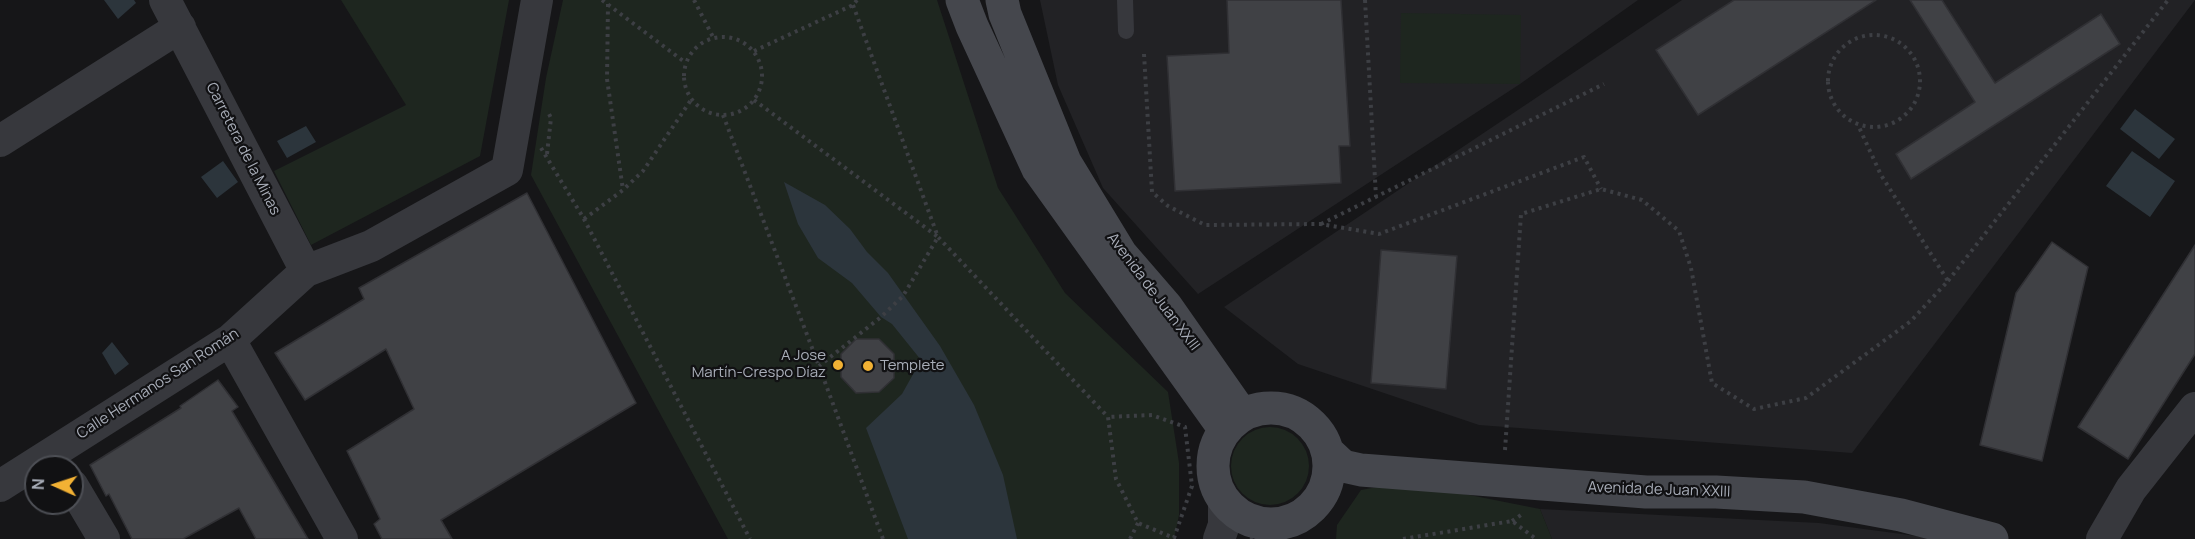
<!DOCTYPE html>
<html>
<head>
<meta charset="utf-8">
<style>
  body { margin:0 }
  #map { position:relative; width:2195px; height:539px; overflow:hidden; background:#161618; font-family:Manrope,sans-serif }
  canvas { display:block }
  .north { position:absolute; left:24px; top:455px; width:60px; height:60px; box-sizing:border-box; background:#111113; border:2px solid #4d4f55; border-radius:50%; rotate:273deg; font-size:16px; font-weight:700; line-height:24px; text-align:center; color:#a8adb8 }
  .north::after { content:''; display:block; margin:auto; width:21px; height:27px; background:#f2b134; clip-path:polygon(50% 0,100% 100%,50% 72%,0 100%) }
</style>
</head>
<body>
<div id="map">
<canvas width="2195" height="539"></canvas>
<div class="north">N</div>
</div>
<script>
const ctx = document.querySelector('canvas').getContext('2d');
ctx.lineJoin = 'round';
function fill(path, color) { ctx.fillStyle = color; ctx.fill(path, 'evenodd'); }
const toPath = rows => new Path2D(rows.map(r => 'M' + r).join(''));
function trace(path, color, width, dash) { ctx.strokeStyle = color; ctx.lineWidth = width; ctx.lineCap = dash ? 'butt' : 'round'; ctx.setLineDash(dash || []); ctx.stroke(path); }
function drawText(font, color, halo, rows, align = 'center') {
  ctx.font = font + ' Manrope,sans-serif'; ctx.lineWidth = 4.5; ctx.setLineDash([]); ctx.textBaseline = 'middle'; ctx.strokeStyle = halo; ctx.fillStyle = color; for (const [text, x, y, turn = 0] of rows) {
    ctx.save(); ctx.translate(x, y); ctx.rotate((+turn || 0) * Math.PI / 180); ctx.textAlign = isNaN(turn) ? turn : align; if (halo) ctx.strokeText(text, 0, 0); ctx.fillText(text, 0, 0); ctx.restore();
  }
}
fill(toPath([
  [1040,0,1638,0,1520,84,1198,294,1103,188,1058,85],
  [1682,0,2195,0,1852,453,1479,425,1298,364,1224,307],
  [1540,509,1819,523,1939,539,1552,539]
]), '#222225');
fill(toPath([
  [341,0,509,0,480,156,311,245,274,171,406,105],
  [563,0,937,0,998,188,1065,293,1168,392,1179,463,1179,515,1174,539,728,539,531,175,546,78],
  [1401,13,1521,15,1520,84,1400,83],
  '1231 466a39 39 0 1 1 78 0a39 39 0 1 1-78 0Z',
  [1404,482,1540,509,1552,539,1336,539,1337,525,1361,490]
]), '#1e261f');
fill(toPath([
  [104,0,134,0,136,3,118,19],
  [2135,109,2175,139,2159,159,2120,129],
  [306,126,316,142,287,158,277,141],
  [2132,151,2175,181,2150,217,2106,186],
  [223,161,238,182,217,198,201,177],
  [784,182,825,205,850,229,867,252,888,273,940,346,974,405,1003,475,1017,539,908,539,866,428,902,394,921,360,892,324,881,317,852,283,818,258,798,224],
  [112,342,129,364,115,375,102,353]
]), '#2c353c');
const building = toPath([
  [1227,0,1341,0,1350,146,1339,146,1341,183,1175,191,1167,56,1229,53,1227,0],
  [1734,0,1876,0,1698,115,1656,50,1734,0],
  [1910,0,1942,0,1995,83,2101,14,2120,44,1911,179,1896,154,1975,102,1910,0],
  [527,193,636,403,441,520,452,539,382,539,374,524,380,519,347,451,414,409,386,349,305,400,275,353,364,299,359,288,527,193],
  [2052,242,2088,267,2042,461,1980,445,2016,293,2052,242],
  [2195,245,2195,354,2128,459,2078,427,2195,245],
  [1381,250,1457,256,1446,389,1371,383,1381,250],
  [856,339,879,339,894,354,894,378,879,392,856,393,841,377,841,354,856,339],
  [218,380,238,407,232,411,308,539,256,539,239,508,183,539,132,539,109,494,106,496,90,465,181,408,180,406,218,380]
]);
fill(building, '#404145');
trace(building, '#303034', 1.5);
trace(toPath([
  [602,0,686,63],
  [694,0,713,37],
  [1365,0,1376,197],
  [608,4,607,79,623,190],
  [853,5,938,237,1108,417,1116,479,1138,523,1174,538,1192,486,1185,427,1152,415,1108,417],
  '1828 81a46 46 0 1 1 92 0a46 46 0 1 1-92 0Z',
  '684 76a39 39 0 1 1 78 0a39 39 0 1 1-78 0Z',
  [754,51,853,5,857,0],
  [1144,54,1152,192,1168,206,1205,225,1320,224,1379,234,1584,157,1601,189],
  [754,100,938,237,903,296,881,317,819,366],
  [723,115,819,366,883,539],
  [541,148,584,219,750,539],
  [547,154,551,118,548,112],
  [584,219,623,190,643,171,691,100],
  [1321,224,1604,84],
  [1948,281,2168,0],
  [1505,450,1521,214,1601,189,1642,200,1679,231,1691,268,1712,383,1754,409,1806,398,1911,321,1948,281,1881,175,1858,125],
  [1512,521,1524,513],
  [1250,537,1268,539],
  [1130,539,1138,523],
  [1403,539,1512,521,1536,539]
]), '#3d3f44', 4, [3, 4.5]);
trace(toPath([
  [1125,0,1126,31]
]), '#37383d', 16);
trace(toPath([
  [165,0,306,271],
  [0,141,180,27],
  [230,340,342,539],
  [72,485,104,539],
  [0,486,230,340,306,271,371,246,507,170,537,0],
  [1219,539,1224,525,1224,501],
  [2102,539,2131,489,2195,408]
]), '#37383d', 32);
trace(toPath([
  [962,0,972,26,1038,169,1225,430],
  [1002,0,1005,14,1065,162,1121,254,1166,306,1236,406],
  '1213 466a58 58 0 1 1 116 0a58 58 0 1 1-116 0Z',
  [1328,452,1343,466,1361,470,1646,492,1716,492,1804,497,1901,515,1992,539]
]), '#45474d', 33);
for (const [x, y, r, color] of [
  [838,365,6,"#f2b134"],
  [868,366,6,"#f2b134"]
]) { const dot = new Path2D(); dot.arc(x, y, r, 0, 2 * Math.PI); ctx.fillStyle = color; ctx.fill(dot); trace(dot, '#111113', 2); }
drawText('15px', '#a8adb8', '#111113', [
  ["Carretera de la Minas",243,149,63],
  ["Avenida de Juan XXIII",1153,292,53],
  ["Calle Hermanos San Román",158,384,-33],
  ["Avenida de Juan XXIII",1659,490,2]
]);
drawText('15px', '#a8adb8', '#111113', [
  ["A Jose",826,356],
  ["Martín-Crespo Díaz",826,373],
  ["Templete",880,366,"left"]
], 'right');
</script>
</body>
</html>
